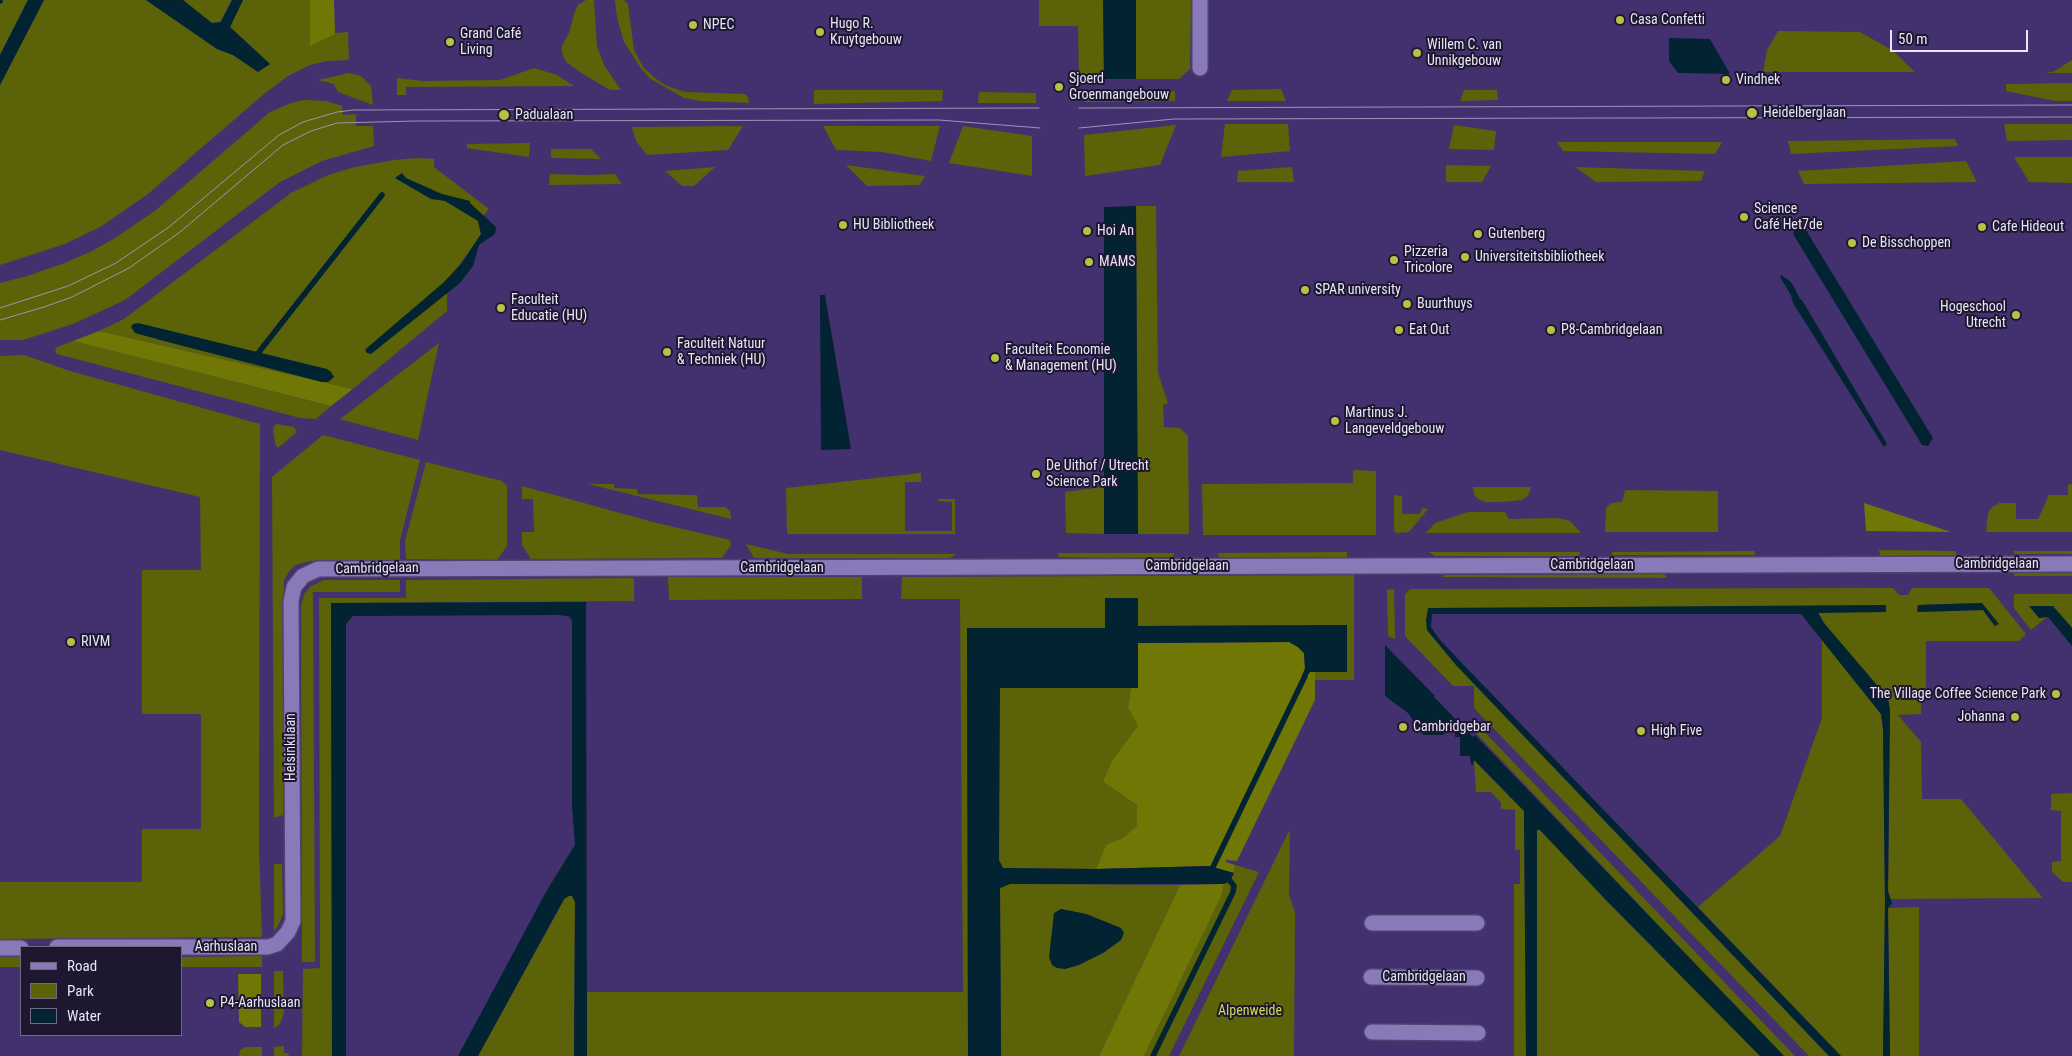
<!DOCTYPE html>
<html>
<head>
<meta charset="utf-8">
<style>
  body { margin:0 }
  #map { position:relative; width:2072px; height:1056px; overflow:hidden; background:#37285f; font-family:"Roboto Condensed",sans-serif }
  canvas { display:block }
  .legend { position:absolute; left:20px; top:946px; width:162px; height:90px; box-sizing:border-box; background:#1d172f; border:1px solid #6e6980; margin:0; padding:6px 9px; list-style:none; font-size:15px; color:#e8e5fa }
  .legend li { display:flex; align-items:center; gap:10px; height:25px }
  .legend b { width:25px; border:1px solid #6e6980 }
  .scale { position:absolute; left:1890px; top:30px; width:138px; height:22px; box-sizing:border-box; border:2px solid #e8e5fa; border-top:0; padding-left:6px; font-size:15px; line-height:18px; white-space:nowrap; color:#e8e5fa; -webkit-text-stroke:4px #1d172f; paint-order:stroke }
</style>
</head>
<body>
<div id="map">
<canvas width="2072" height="1056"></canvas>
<ul class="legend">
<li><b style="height:6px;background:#887ab8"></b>Road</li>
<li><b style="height:14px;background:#5c6207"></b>Park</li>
<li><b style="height:14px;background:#012332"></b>Water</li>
</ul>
<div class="scale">50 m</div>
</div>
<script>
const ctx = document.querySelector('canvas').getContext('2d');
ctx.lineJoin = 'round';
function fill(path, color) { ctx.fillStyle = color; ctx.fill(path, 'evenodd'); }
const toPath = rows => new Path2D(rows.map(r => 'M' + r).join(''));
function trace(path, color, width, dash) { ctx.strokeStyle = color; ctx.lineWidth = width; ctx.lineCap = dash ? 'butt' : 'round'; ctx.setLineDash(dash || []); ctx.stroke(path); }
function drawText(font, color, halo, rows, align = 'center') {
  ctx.font = font + ' "Roboto Condensed",sans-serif'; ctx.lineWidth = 4; ctx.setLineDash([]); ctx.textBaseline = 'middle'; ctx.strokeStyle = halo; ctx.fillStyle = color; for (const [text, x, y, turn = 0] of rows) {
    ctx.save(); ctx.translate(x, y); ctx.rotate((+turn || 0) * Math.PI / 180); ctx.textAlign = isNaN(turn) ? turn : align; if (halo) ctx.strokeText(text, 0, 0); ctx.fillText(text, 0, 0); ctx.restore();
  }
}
fill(toPath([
  [0,0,2072,0,2072,1056,0,1056],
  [21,947,181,947,181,1035,21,1035]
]), '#42316e');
fill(toPath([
  [0,0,28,0,0,55],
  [44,0,146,0,217,49,233,55,258,71,270,64,230,27,243,0,310,0,310,45,335,33,348,32,349,60,327,61,310,65,288,76,264,94,148,194,102,226,65,244,0,265,0,85],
  [183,0,232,0,220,22,211,23],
  [586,0,594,0,597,46,604,65,621,90,610,90,586,76,566,62,562,53,562,46,569,33,575,11,578,5],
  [615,0,624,0,628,4,634,50,644,68,655,78,665,85,685,92,745,94,748,97,749,103,701,101,684,98,649,78,640,67,624,42,617,18],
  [1039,0,1103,0,1104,79,1079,81,1078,26,1039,26],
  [1136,0,1191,0,1190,69,1179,79,1136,79],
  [1778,31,1860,32,1892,50,1915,72,1763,72,1767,50],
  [2072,60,2072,73,2043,73,2053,72],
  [534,68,557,75,574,86,406,87,406,95,397,95,397,78,424,81,500,80],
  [349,73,361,76,371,86,373,105,338,92,334,84,318,80],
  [2072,83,2072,101,2055,101,2006,91,2006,84],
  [1281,89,1286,101,1227,101,1232,90],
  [814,90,943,90,942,101,814,104],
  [1464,90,1497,90,1498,100,1460,101],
  [1175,91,1175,101,1084,102,1085,92],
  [979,92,1036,93,1036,103,978,103],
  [304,100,326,101,342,106,343,115,356,114,356,126,373,126,374,146,322,161,280,182,125,300,73,324,23,340,0,340,0,283,27,276,62,264,92,251,115,238,156,210,270,112,291,103],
  [1225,124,1288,124,1290,151,1221,157],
  [2004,124,2072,124,2072,140,2007,141],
  [1176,125,1160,165,1085,176,1084,135],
  [1454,125,1496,131,1494,150,1449,149],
  [743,126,728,150,647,155,636,141,632,127],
  [823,126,940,126,931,161,882,152,836,150],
  [963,126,1032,136,1032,176,949,163],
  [1955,139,1958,146,1791,154,1788,141],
  [1557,142,1722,142,1715,154,1563,151],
  [530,143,529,157,467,148,467,144],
  [551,149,591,149,601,159,551,158],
  [2014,157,2072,157,2072,183,2029,182],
  [417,158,434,159,434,167,489,209,479,221,481,234,475,243,447,282,447,311,353,389,99,331,124,319,291,193,328,175,355,167,394,160],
  [1966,161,1977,182,1804,184,1798,171],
  [846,165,925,176,920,185,867,186],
  [1446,165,1491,166,1482,182,1446,182],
  [715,167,694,186,682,186,665,171],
  [1292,167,1294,182,1237,182,1238,171],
  [1575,167,1705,171,1701,181,1596,182],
  [550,174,589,175,615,174,622,184,549,185],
  [1136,206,1156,206,1158,373,1168,403,1163,405,1164,427,1180,428,1188,436,1189,534,1138,534],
  [73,341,331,406,316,419,300,418,57,354,55,350,57,347],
  [439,343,418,440,339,419,340,419],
  [24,355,70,371,260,424,259,847,262,937,0,939,0,882,142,882,142,829,201,829,201,714,142,714,142,570,201,570,200,497,0,450,0,356],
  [277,424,294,427,297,432,278,448,275,444,273,429,274,426],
  [323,435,420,460,400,541,400,560,310,561,296,565,290,570,284,580,283,815,274,818,272,477],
  [426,462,502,481,507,486,507,546,497,560,406,559,405,541],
  [1353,470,1376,471,1376,535,1203,535,1202,484,1353,483],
  [921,473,921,482,905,482,905,531,952,531,952,502,938,501,938,499,955,499,955,534,787,534,786,488],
  [588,484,614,484,614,488,637,489,638,494,697,495,698,507,725,507,730,511,731,519],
  [2072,484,2072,532,1986,532,1988,513,1992,507,1999,503,2016,503,2016,519,2038,519,2049,495,2068,495,2068,485],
  [522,486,653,522,730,540,731,545,722,558,531,559,522,545,522,532,534,532,533,499,522,499],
  [1104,487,1104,534,1066,533,1065,492],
  [1473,487,1531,487,1528,496,1522,500,1501,502,1486,502,1478,499,1474,495],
  [1625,490,1718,491,1718,532,1605,532,1606,508,1611,503,1622,502],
  [1394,495,1402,496,1402,514,1420,514,1422,508,1428,509,1409,532,1396,533,1394,530],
  [1468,512,1505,512,1509,519,1558,518,1570,521,1581,533,1426,533,1435,523],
  [746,544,788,554,956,554,950,558,754,558],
  [1879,550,1956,551,1956,555,1880,556],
  [1754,551,1755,555,1612,555,1612,552],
  [2014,551,2072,551,2072,554,2014,554],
  [1347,552,1347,557,1220,558,1217,553],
  [1429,552,1580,552,1579,556,1435,556],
  [1057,553,1174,553,1173,557,1105,558,1059,557],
  [2014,573,2072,573,2072,576,2014,576],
  [1663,574,1667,576,1665,578,1442,577,1444,575],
  [1354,575,1354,680,1315,680,1315,672,1347,672,1347,625,1137,626,1105,598,1105,628,967,629,968,1056,587,1056,587,992,963,992,960,599,901,599,902,577],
  [668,577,862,577,862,599,669,600],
  [634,578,634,601,331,603,332,1056,302,1056,303,969,320,968,319,598,406,598,406,580],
  [324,580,400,580,400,592,313,592,315,962,302,962,301,605,304,594,311,586],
  [1893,588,1899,595,1908,595,1912,588,1989,588,2026,634,2019,641,1926,641,1926,694,1921,694,1921,714,1898,715,1921,742,1922,799,1961,799,2043,898,1890,899,1888,891,1890,709,1824,623,1818,612,1885,612,1887,610,1428,608,1427,630,1456,665,1829,1056,1809,1056,1474,708,1474,686,1453,686,1405,636,1405,594,1410,589],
  [1982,603,1994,626,1983,610,1919,612,1917,609,1918,605],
  [1394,589,1395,639,1388,636,1387,590],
  [2014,594,2072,594,2072,628,2053,607,2030,606,2039,618,2047,617,2031,630,2014,608],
  [1822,640,1881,714,1883,729,1885,902,1883,1056,1841,1056,1698,907,1780,836,1822,718],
  [1131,687,1128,708,1138,726,1103,782,1137,805,1137,826,1123,839,1106,845,1096,869,1003,868,999,860,999,688],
  [1474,721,1795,1056,1784,1056,1681,949,1474,731],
  [1474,760,1524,811,1526,1056,1514,1056,1514,884,1520,884,1520,850,1515,850,1515,810,1501,809,1501,803,1491,792,1476,792],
  [2072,793,2072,882,2063,882,2052,872,2052,862,2061,861,2061,811,2051,810,2051,794],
  [1537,830,1540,830,1605,899,1760,1056,1537,1056],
  [1289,831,1290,833,1289,895,1295,912,1294,1056,1179,1056],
  [274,864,282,864,283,914,279,924,274,931],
  [1235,865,1259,872,1169,1056,1144,1056,1221,897,1224,884,1230,881,1234,873],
  [1010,884,1180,885,1099,1056,1001,1056,1000,888],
  [1061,909,1086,914,1121,928,1121,940,1103,953,1065,969],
  [569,896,572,896,575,901,574,1056,478,1056,565,898],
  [1919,907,1919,1056,1890,1056,1888,908],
  [262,956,262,967,181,967,181,957],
  [0,957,21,957,21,967,0,967],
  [274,971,283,971,284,1014,279,1025,274,1028],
  [284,1046,284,1053,288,1053,289,1056,274,1056,274,1047],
  [246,1047,262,1047,262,1056,239,1056,240,1050]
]), '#5c6207');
fill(toPath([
  [310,0,334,0,335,34,310,46],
  [99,331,353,389,331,406,73,341],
  [1864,503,1951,532,1866,531],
  [1289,642,1298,647,1304,653,1305,668,1309,672,1315,672,1315,700,1237,861,1226,860,1226,862,1235,865,1234,873,1209,866,1096,869,1106,845,1123,838,1137,826,1137,805,1103,782,1112,761,1138,726,1128,708,1131,687,1138,687,1138,643],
  [1224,884,1221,897,1144,1056,1099,1056,1180,885],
  [238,974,261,974,261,1027,245,1027,239,1022]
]), '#707704');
fill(toPath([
  [28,0,44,0,0,85,0,55],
  [146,0,183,0,212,23,221,22,232,0,243,0,230,27,270,64,258,72,233,55,217,49],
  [1103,0,1136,0,1136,79,1104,79],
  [1669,38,1710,39,1730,74,1678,73,1669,61],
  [402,173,406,178,442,194,470,201,470,203,496,227,495,234,479,245,473,266,460,283,371,354,367,353,365,350,368,347,443,283,462,263,481,234,478,221,445,201,431,199,395,178],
  [1136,206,1138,534,1104,534,1104,207],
  [1797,225,1804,227,1933,438,1928,446,1922,445,1793,234,1795,227],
  [1781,275,1791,282,1795,289,1800,299,1802,300,1887,444,1884,447,1793,303,1791,295,1780,277],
  [820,295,825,295,851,449,821,450],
  [138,323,327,369,331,372,334,377,328,382,322,382,164,341,135,333,131,327,133,324],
  [1105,598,1138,598,1138,626,1347,625,1347,672,1310,672,1307,676,1302,676,1305,668,1304,653,1298,647,1289,642,1138,643,1138,688,1000,688,999,860,1003,868,1096,869,1209,866,1234,873,1230,881,1224,884,1010,884,1000,888,1001,1056,968,1056,967,628,1105,628],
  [586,602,587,1056,574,1056,575,902,572,896,569,896,564,899,478,1056,458,1056,547,890,575,845,572,806,572,620,568,616,558,615,353,616,346,624,346,1056,332,1056,331,603],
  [1982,603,1999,624,1995,626,1983,610,1918,612,1917,610,1918,605],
  [1886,605,1886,612,1818,613,1824,623,1888,698,1890,709,1888,891,1892,903,1888,908,1890,1056,1883,1056,1885,902,1883,729,1881,714,1801,614,1432,614,1431,627,1440,640,1458,659,1841,1056,1829,1056,1456,665,1427,630,1426,620,1428,608],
  [2029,606,2053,606,2072,628,2072,646,2048,617,2039,618],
  [1385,645,1435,696,1434,697,1473,737,1475,735,1784,1056,1760,1056,1605,899,1540,830,1537,830,1537,1056,1526,1056,1524,811,1474,760,1473,765,1471,765,1470,756,1460,756,1460,737,1455,737,1455,732,1447,732,1443,735,1423,735,1408,713,1385,696],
  [1061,909,1086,914,1121,928,1124,933,1121,940,1103,953,1079,965,1065,969,1057,968,1052,965,1049,957,1054,913]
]), '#012332');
trace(toPath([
  [0,1,0,0],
  [259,352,382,195],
  [1213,867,1305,676],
  [1153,1056,1233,892,1234,886,1230,881]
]), '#012332', 5.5);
const minor = toPath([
  [1200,0,1200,68],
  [1372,923,1477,923],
  [57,947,268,947,277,944,288,932,293,921,291,601,294,587,303,576,318,569,2072,564],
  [0,948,21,948],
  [1371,977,1477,978],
  [1372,1032,1478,1033]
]);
trace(minor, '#50426e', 18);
trace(minor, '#887ab8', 15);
trace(toPath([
  [1079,108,2072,105],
  [1079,128,1174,119,2072,117],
  [0,308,68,286,116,263,169,227,279,135,303,122,337,112,353,110,1039,108],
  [0,320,44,307,72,297,129,268,180,232,283,145,311,131,337,123,416,121,939,120,1040,128]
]), '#9d95b9', 1);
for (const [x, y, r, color] of [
  [1620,20,5,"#b8c147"],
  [693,25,5,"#b8c147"],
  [820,32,5,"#b8c147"],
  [450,42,5,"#b8c147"],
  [1417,53,5,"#b8c147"],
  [1726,80,5,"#b8c147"],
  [1059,87,5,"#b8c147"],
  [1752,113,6,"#b8c147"],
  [504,115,6,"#b8c147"],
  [1744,217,5,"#b8c147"],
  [843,225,5,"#b8c147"],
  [1982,227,5,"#b8c147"],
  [1087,231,5,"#b8c147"],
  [1478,234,5,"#b8c147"],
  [1852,243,5,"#b8c147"],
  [1465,257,5,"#b8c147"],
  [1394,260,5,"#b8c147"],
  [1089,262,5,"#b8c147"],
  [1305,290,5,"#b8c147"],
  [1407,304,5,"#b8c147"],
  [501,308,5,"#b8c147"],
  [2016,315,5,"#b8c147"],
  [1399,330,5,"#b8c147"],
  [1551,330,5,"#b8c147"],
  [667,352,5,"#b8c147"],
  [995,358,5,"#b8c147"],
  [1335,421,5,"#b8c147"],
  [1036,474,5,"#b8c147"],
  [71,642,5,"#b8c147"],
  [2056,694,5,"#b8c147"],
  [2015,717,5,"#b8c147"],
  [1403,727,5,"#b8c147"],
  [1641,731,5,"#b8c147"],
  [210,1003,5,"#b8c147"]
]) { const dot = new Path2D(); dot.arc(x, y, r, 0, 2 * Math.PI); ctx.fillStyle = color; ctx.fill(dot); trace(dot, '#1d172f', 2); }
drawText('14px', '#e8e5fa', '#1d172f', [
  ["Casa Confetti",1630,20],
  ["Hugo R.",830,24],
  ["Kruytgebouw",830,40],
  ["NPEC",703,25],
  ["Grand Café",460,34],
  ["Living",460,50],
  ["Willem C. van",1427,45],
  ["Unnikgebouw",1427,61],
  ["Sjoerd",1069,79],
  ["Groenmangebouw",1069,95],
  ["Vindhek",1736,80],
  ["Heidelberglaan",1763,113],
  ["Padualaan",515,115],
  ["Science",1754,209],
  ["Café Het7de",1754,225],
  ["HU Bibliotheek",853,225],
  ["Cafe Hideout",1992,227],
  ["Hoi An",1097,231],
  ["Gutenberg",1488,234],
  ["De Bisschoppen",1862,243],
  ["Pizzeria",1404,252],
  ["Tricolore",1404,268],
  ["Universiteitsbibliotheek",1475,257],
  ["MAMS",1099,262],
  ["SPAR university",1315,290],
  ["Faculteit",511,300],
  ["Educatie (HU)",511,316],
  ["Buurthuys",1417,304],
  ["Hogeschool",2006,307,"right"],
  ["Utrecht",2006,323,"right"],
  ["Eat Out",1409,330],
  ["P8-Cambridgelaan",1561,330],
  ["Faculteit Natuur",677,344],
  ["& Techniek (HU)",677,360],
  ["Faculteit Economie",1005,350],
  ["& Management (HU)",1005,366],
  ["Martinus J.",1345,413],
  ["Langeveldgebouw",1345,429],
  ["De Uithof / Utrecht",1046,466],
  ["Science Park",1046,482],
  ["RIVM",81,642],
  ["The Village Coffee Science Park",2046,694,"right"],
  ["Johanna",2005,717,"right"],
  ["Cambridgebar",1413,727],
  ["High Five",1651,731],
  ["P4-Aarhuslaan",220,1003]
], 'left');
drawText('14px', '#e8e5fa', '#1d172f', [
  ["Cambridgelaan",1997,564],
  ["Cambridgelaan",1592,565],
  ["Cambridgelaan",1187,566],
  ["Cambridgelaan",782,568],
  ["Cambridgelaan",377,569,-1],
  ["Helsinkilaan",291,747,-90],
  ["Aarhuslaan",226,947],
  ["Cambridgelaan",1424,977]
]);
drawText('14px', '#cdd858', '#1d172f', [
  ["Alpenweide",1250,1011]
]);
</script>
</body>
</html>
